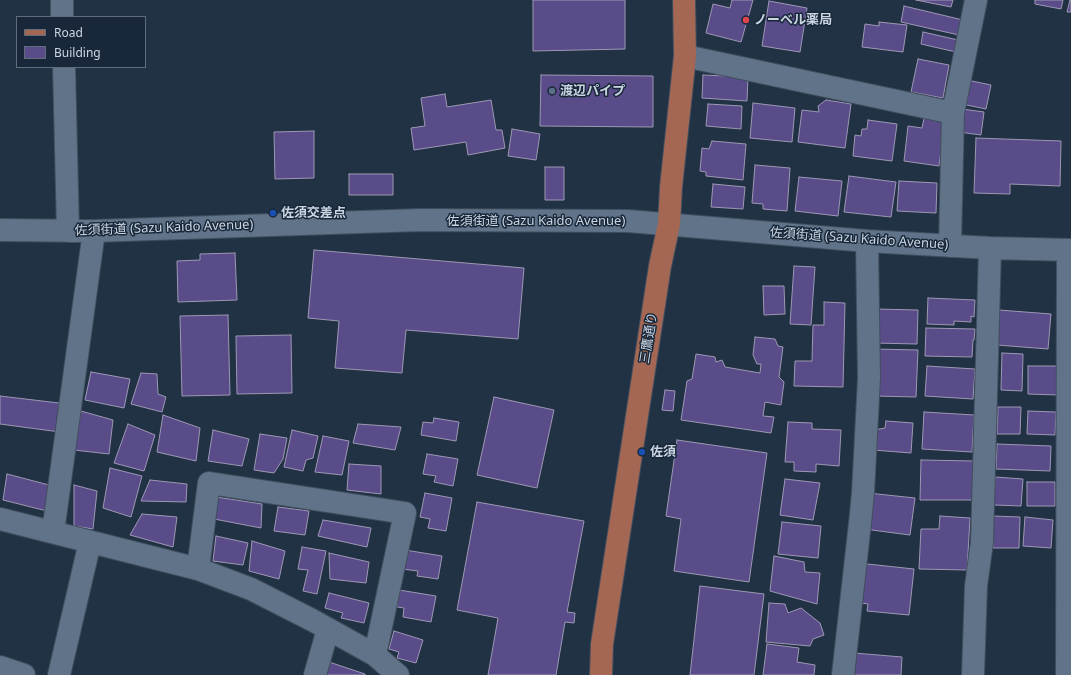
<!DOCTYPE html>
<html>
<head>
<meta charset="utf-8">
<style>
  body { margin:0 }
  #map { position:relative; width:1071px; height:675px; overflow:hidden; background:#223245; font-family:"Noto Sans",sans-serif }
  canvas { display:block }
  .legend { position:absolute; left:16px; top:16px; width:130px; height:52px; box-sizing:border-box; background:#18283a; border:1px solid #5f6d7d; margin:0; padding:5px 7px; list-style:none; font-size:12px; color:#cad5e1 }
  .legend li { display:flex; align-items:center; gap:8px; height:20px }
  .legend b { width:20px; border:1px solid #5f6d7d }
</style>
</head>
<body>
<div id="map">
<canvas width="1071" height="675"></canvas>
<ul class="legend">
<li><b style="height:5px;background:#a36754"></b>Road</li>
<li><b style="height:11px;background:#5a4c89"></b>Building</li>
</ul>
</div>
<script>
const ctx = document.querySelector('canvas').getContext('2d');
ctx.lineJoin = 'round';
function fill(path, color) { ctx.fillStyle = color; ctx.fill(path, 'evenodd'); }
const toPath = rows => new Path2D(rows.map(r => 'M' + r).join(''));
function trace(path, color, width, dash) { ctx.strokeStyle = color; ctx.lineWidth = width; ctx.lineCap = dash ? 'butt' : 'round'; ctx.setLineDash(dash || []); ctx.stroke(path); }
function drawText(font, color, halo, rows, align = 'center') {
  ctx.font = font + ' "Noto Sans","Noto Sans JP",sans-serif'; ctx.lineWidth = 3; ctx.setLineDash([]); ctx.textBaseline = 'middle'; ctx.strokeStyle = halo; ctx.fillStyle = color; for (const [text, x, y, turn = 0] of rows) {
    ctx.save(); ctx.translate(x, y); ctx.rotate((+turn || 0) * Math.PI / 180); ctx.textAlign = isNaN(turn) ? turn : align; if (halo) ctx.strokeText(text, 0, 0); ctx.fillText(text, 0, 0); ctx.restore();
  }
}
const building = toPath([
  [533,0,625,0,625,49,533,51,533,0],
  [732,0,753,0,741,42,706,33,713,4,730,8,732,0],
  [916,0,953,0,951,7,916,0],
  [1035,0,1063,0,1061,9,1035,4,1035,0],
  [1070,0,1071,0,1071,12,1067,12,1070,0],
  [769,1,807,8,800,52,762,46,769,1],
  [904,6,963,20,959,35,901,22,904,6],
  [879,22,907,25,903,52,862,47,865,24,879,26,879,22],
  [923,32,958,40,956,52,921,44,923,32],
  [918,59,949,65,943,98,911,92,918,59],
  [541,75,653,76,653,127,540,126,541,75],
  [703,75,748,77,747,101,702,98,703,75],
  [967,80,991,85,986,109,962,104,967,80],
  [445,94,447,107,491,100,496,130,502,130,505,148,468,155,466,142,414,150,411,128,425,126,421,98,445,94],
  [826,100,851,104,845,148,798,142,802,110,819,112,818,106,826,100],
  [753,103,795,108,792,142,750,138,753,103],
  [708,104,742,106,741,129,706,126,708,104],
  [962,109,984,112,981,135,959,132,962,109],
  [924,118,945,120,939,166,904,161,908,126,922,128,924,118],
  [868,120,897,124,892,161,853,156,855,135,861,136,862,129,867,129,868,120],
  [512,129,540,134,536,160,508,156,512,129],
  [314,131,314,178,275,179,274,132,314,131],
  [976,138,1061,141,1060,186,1010,184,1010,194,974,193,976,138],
  [712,141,746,144,743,180,706,176,706,172,700,171,702,148,709,149,712,141],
  [755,165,790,168,787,211,763,209,763,204,752,203,755,165],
  [545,167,564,167,564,200,545,200,545,167],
  [349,174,393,174,393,195,349,195,349,174],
  [849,176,896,182,891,217,844,212,849,176],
  [799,177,842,181,838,216,795,211,799,177],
  [899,181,937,183,936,213,897,211,899,181],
  [713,184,745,187,743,209,711,207,713,184],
  [314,250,524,268,518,339,406,330,402,373,335,368,339,321,308,318,314,250],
  [235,253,237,300,178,302,177,261,200,260,200,254,235,253],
  [794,266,815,267,811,325,790,324,794,266],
  [763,286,784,286,785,314,764,315,763,286],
  [928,298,975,300,974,317,971,316,971,322,954,321,954,325,927,324,928,298],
  [824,302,845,303,843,387,794,386,795,361,812,361,813,325,824,325,824,302],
  [875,309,918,310,917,344,874,343,875,309],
  [999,310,1051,314,1048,349,997,345,999,310],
  [228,315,230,395,182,396,180,316,228,315],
  [926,328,975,329,974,340,973,340,972,357,925,356,926,328],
  [291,335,292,393,237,394,236,336,291,335],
  [755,337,775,339,778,346,783,347,779,377,784,382,781,405,765,402,763,416,774,417,771,433,681,420,687,381,692,379,696,354,715,357,716,362,722,360,725,367,760,373,761,364,757,364,753,355,755,337],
  [875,349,918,350,916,397,874,396,875,349],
  [1002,353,1023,354,1022,391,1001,390,1002,353],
  [927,366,975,369,973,399,925,396,927,366],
  [1028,366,1058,366,1058,395,1028,394,1028,366],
  [91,372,130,379,124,408,85,400,91,372],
  [141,373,157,374,158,394,166,397,162,412,131,404,141,373],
  [665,390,675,391,673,411,662,410,665,390],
  [0,396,59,403,60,432,0,424,0,396],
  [494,397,554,410,537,488,477,475,494,397],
  [998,407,1021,407,1020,434,997,434,998,407],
  [81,411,113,420,109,454,74,450,81,411],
  [1028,411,1056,412,1055,435,1027,434,1028,411],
  [924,412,974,415,972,452,922,449,924,412],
  [163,415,200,428,196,461,157,452,163,415],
  [434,418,459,422,456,441,421,435,423,422,433,423,434,418],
  [886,421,913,423,911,453,873,450,874,430,885,428,886,421],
  [788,422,812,423,812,429,841,430,839,466,816,464,816,472,794,471,794,462,785,462,788,422],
  [128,424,155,435,144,471,114,463,128,424],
  [358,424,401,427,395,450,353,443,358,424],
  [213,430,249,439,242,466,208,461,213,430],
  [292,430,318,436,313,458,306,460,303,471,284,467,292,430],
  [260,434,287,438,283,459,274,473,254,470,260,434],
  [323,436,349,441,342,475,315,472,323,436],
  [677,440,767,453,749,582,674,571,681,519,666,516,677,440],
  [997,444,1051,446,1050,471,996,469,997,444],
  [427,454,458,459,453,486,434,482,436,476,423,474,427,454],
  [921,460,974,461,973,500,920,500,921,460],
  [349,464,381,466,381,494,347,490,349,464],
  [110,468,142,476,131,517,103,508,110,468],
  [7,474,49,485,47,511,3,500,7,474],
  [995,477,1023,479,1021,506,994,505,995,477],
  [785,479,820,483,813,520,780,515,785,479],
  [150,480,187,484,186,502,141,501,150,480],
  [1027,482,1055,482,1055,506,1027,506,1027,482],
  [74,485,97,491,93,529,74,526,74,485],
  [425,493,452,498,446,531,428,528,430,519,420,517,425,493],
  [868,493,915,498,910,535,864,529,868,493],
  [216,497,262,504,261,528,214,519,216,497],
  [477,502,584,521,567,612,575,613,574,623,565,622,556,675,488,675,498,618,457,610,477,502],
  [278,507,309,511,305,535,274,531,278,507],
  [142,514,177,517,173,547,130,535,142,514],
  [940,516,970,518,967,570,919,569,921,529,939,529,940,516],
  [993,516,1020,517,1019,548,993,548,993,516],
  [1025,517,1053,520,1051,548,1023,546,1025,517],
  [323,520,371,528,367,547,318,536,323,520],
  [782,522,821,526,818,558,778,554,782,522],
  [216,536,248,543,243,565,213,561,216,536],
  [252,541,285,551,279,579,249,571,252,541],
  [302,547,326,551,317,594,303,591,308,570,298,569,302,547],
  [405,550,442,556,438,579,417,576,418,571,402,569,405,550],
  [329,553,369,562,366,583,330,579,329,553],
  [774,556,804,562,805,572,820,573,817,604,770,591,774,556],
  [858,563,914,569,909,615,867,611,868,604,854,602,858,563],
  [700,586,764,594,754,675,690,675,700,586],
  [399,590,436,596,431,622,403,617,404,608,397,607,399,590],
  [329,593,369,603,364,623,341,618,343,613,325,608,329,593],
  [769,603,785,604,788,613,801,608,820,623,824,635,813,639,810,646,766,642,769,603],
  [394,631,423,640,416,663,397,658,399,652,389,649,394,631],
  [767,644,799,648,797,662,815,665,814,675,763,675,767,644],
  [854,653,902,657,901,675,853,675,854,653],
  [329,662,365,674,365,675,325,675,329,662]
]);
fill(building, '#5a4c89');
trace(building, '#9d98b4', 1);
const minor = toPath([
  [62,0,62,17],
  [685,56,953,113,976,0],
  [64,67,68,231],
  [0,230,94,231,420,220,628,221,867,241,990,248,1071,250],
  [950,246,953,113],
  [0,519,198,569,251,589,312,620,375,655,398,675],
  [53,532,94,231],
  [198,569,209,483,405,513,375,655],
  [0,667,24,675],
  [59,675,90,542],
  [315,675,328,629],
  [843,675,861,514,863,493,869,378,867,241],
  [973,675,976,586,982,542,990,248],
  [1067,675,1068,250]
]);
const major = toPath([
  [601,675,602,644,660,266,669,224,671,187,685,56,684,0]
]);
trace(minor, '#404e5e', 24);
trace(major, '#404e5e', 24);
trace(minor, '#607388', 22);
trace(major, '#a36754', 22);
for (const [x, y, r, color] of [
  [746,20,4,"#e0444e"],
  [552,91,4,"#5c6f8a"],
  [273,213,4,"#1a4fb4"],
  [642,452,4,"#1a4fb4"]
]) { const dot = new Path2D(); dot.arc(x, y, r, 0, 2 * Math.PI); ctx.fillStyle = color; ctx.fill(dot); trace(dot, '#18283a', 1.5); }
drawText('bold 13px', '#cad5e1', '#18283a', [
  ["ノーベル薬局",754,20],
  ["渡辺パイプ",560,91],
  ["佐須交差点",281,213],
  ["佐須",650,452]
], 'left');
drawText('13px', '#cad5e1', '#18283a', [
  ["佐須街道 (Sazu Kaido Avenue)",536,221],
  ["佐須街道 (Sazu Kaido Avenue)",164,228,-2],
  ["佐須街道 (Sazu Kaido Avenue)",859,239,4],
  ["三鷹通り",649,338,-81]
]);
</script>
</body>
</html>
